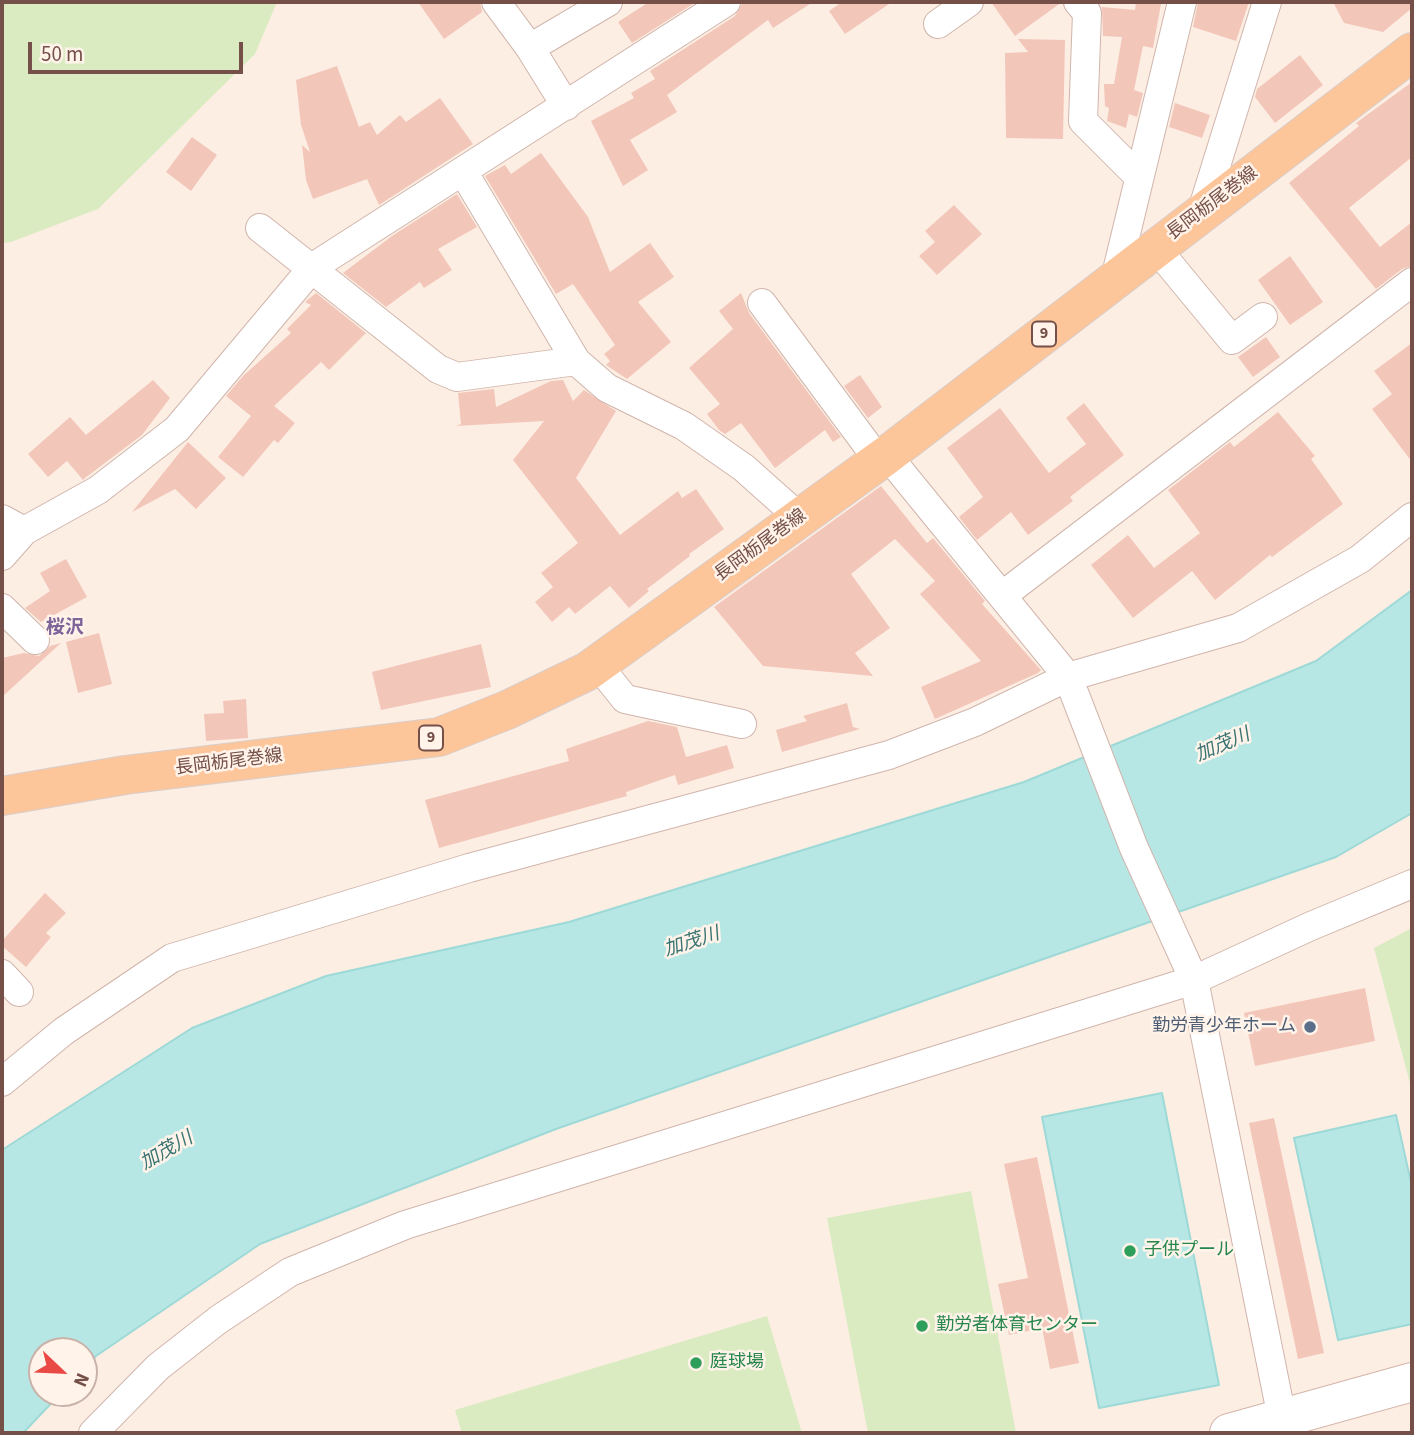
<!DOCTYPE html>
<html>
<head>
<meta charset="utf-8">
<style>
  body { margin:0 }
  #map { position:relative; width:1414px; height:1435px; overflow:hidden; background:#fdeee3; font-family:"Source Sans 3",sans-serif }
  canvas { display:block }
  .frame { position:absolute; inset:0; border:4px solid #755048; pointer-events:none }
  .north { position:absolute; left:28px; top:1337px; width:70px; height:70px; box-sizing:border-box; background:#fff3ea; border:2px solid #c8b2a9; border-radius:50%; rotate:113deg; font-size:19px; font-weight:700; line-height:28px; text-align:center; color:#755048 }
  .north::after { content:''; display:block; margin:auto; width:24px; height:32px; background:#ea4a45; clip-path:polygon(50% 0,100% 100%,50% 72%,0 100%) }
  .scale { position:absolute; left:28px; top:42px; width:215px; height:32px; box-sizing:border-box; border:4px solid #755048; border-top:0; padding-left:9px; font-size:21px; line-height:24px; white-space:nowrap; color:#755048; -webkit-text-stroke:5px #fff3ea; paint-order:stroke }
</style>
</head>
<body>
<div id="map">
<canvas width="1414" height="1435"></canvas>
<div class="frame"></div>
<div class="north">N</div>
<div class="scale">50 m</div>
</div>
<script>
const ctx = document.querySelector('canvas').getContext('2d');
ctx.lineJoin = 'round';
function fill(path, color) { ctx.fillStyle = color; ctx.fill(path, 'evenodd'); }
const toPath = rows => new Path2D(rows.map(r => 'M' + r).join(''));
function trace(path, color, width, dash) { ctx.strokeStyle = color; ctx.lineWidth = width; ctx.lineCap = dash ? 'butt' : 'round'; ctx.setLineDash(dash || []); ctx.stroke(path); }
function drawText(font, color, halo, rows, align = 'center') {
  ctx.font = font + ' "Source Sans 3","Noto Sans JP",sans-serif'; ctx.lineWidth = 5; ctx.setLineDash([]); ctx.textBaseline = 'middle'; ctx.strokeStyle = halo; ctx.fillStyle = color; for (const [text, x, y, turn = 0] of rows) {
    ctx.save(); ctx.translate(x, y); ctx.rotate((+turn || 0) * Math.PI / 180); ctx.textAlign = isNaN(turn) ? turn : align; if (halo) ctx.strokeText(text, 0, 0); ctx.fillText(text, 0, 0); ctx.restore();
  }
}
fill(toPath([
  [2,2,277,2,255,54,98,209,11,242,2,243],
  [1412,928,1412,1091,1374,948],
  [971,1191,1016,1433,868,1433,827,1218],
  [767,1316,802,1433,462,1433,455,1410]
]), '#daebc1');
const water = toPath([
  [1412,590,1412,813,1336,857,556,1129,260,1244,96,1356,84,1369,84,1351,42,1351,42,1393,61,1393,23,1433,2,1433,2,1150,192,1028,326,976,569,922,1024,782,1316,661,1412,590],
  [1162,1093,1219,1385,1099,1408,1042,1117,1162,1093],
  [1396,1115,1412,1187,1412,1324,1338,1340,1294,1138,1396,1115]
]);
fill(water, '#b7e7e5');
trace(water, '#9dd9d7', 2);
fill(toPath([
  [418,2,480,2,482,12,444,39],
  [649,2,696,2,632,43,618,22],
  [743,2,813,2,773,28,768,20,667,95,677,112,630,140,648,170,623,186,591,121,634,98,631,93,655,79,650,71,735,16],
  [842,2,892,2,845,34,829,11],
  [991,2,1062,2,1015,36],
  [1136,2,1161,4,1153,48,1143,46,1134,90,1143,93,1137,117,1129,114,1126,128,1107,121,1109,108,1105,106,1104,84,1114,84,1122,37,1103,36,1102,7,1135,10],
  [1198,2,1249,2,1236,41,1193,27],
  [1333,2,1412,2,1412,8,1383,32,1344,23],
  [1018,39,1065,40,1063,139,1006,138,1005,53,1028,52],
  [1300,55,1323,85,1275,123,1255,97,1257,89],
  [337,66,359,127,370,122,377,135,400,115,406,122,440,98,473,144,379,205,367,179,313,199,306,180,302,145,310,152,301,125,296,80],
  [1412,82,1412,157,1349,208,1380,247,1412,222,1412,266,1402,269,1376,289,1289,183,1359,126,1356,123],
  [1175,103,1210,115,1202,138,1169,127],
  [192,137,217,155,191,191,166,172],
  [541,153,588,217,610,272,650,243,674,277,638,302,671,342,627,379,606,365,610,361,604,354,615,345,573,284,556,294,485,176,505,165,511,174],
  [457,194,477,227,438,249,452,270,424,288,420,282,386,307,343,273,392,236],
  [954,205,982,234,937,275,919,256,935,242,925,231],
  [1290,256,1323,302,1290,325,1258,280],
  [316,293,366,333,329,370,321,362,274,406,295,423,278,443,274,440,243,477,218,457,251,416,226,396,243,376,291,333,287,329,311,305,305,302],
  [741,293,749,313,841,437,833,442,825,430,775,468,741,423,725,434,719,430,707,414,720,404,689,368,733,329,719,311],
  [1266,337,1280,357,1253,377,1238,357],
  [1412,343,1412,462,1372,409,1392,394,1374,371],
  [860,375,882,407,868,418,844,386],
  [153,380,170,398,142,435,85,478,83,480,67,461,48,477,28,454,70,417,86,435],
  [563,380,573,401,584,390,616,411,576,478,620,535,678,491,682,498,696,489,724,529,689,554,690,556,647,589,649,591,629,608,610,586,575,614,569,607,552,622,535,602,553,587,541,573,578,543,513,460,544,421,456,426,461,424,458,393,494,389,496,407,551,381],
  [1084,403,1124,455,1070,497,1073,501,1028,535,1011,512,977,540,959,517,983,497,947,448,1000,408,1049,473,1086,444,1066,418],
  [1278,412,1315,456,1311,459,1343,504,1272,557,1270,555,1215,600,1192,571,1133,618,1091,565,1128,535,1154,568,1200,533,1168,490,1230,442,1234,447],
  [188,442,226,478,196,509,175,489,132,512],
  [881,486,927,543,933,538,985,601,982,604,1041,670,1038,673,935,719,921,687,981,661,920,594,935,581,895,539,851,574,890,628,855,653,873,676,763,666,714,607],
  [66,559,87,597,41,622,25,608,50,591,40,573],
  [99,633,112,684,78,693,66,642],
  [61,643,2,697,2,658,24,653,39,656,50,646],
  [481,644,491,687,381,710,372,672],
  [246,699,248,738,206,741,204,714,224,713,223,701],
  [847,703,853,727,860,729,782,752,776,730,807,721,803,716],
  [648,721,677,727,686,757,727,745,734,768,678,785,675,775,626,792,627,796,439,848,425,800,569,761,566,749],
  [45,893,66,913,46,933,51,937,26,967,2,946,2,941],
  [1365,988,1375,1041,1255,1066,1244,1013],
  [1274,1118,1324,1353,1298,1359,1249,1123],
  [1037,1157,1079,1363,1050,1369,1042,1328,1009,1335,998,1284,1028,1278,1004,1164]
]), '#f3c6ba');
const street = toPath([
  [496,2,530,48,566,106],
  [1078,2,1087,13,1083,121,1139,177],
  [938,24,969,2],
  [530,48,608,2],
  [464,173,576,361,607,388,684,426,744,468,800,518],
  [1201,214,1267,2],
  [260,228,438,369,457,377,576,361],
  [1156,248,1232,340,1263,317],
  [1115,279,1182,2],
  [762,303,879,461],
  [887,455,1068,677,1134,848,1194,980,1285,1433],
  [2,519,24,531],
  [2,556,24,531,98,490,177,429,313,267,726,2],
  [1003,595,1412,282],
  [2,608,35,640],
  [597,664,625,699,742,724],
  [2,974,19,992],
  [2,1082,64,1031,172,958,469,868,889,755,975,722,1068,677,1238,628,1360,559,1412,517],
  [93,1433,158,1367,218,1320,290,1272,405,1225,1194,980,1311,926,1412,884]
]);
const secondary = toPath([
  [1229,1433,1412,1382]
]);
const primary = toPath([
  [2,796,125,775,439,737,507,710,588,671,887,455,1412,52]
]);
trace(street, '#d0b5ac', 30);
trace(secondary, '#d4b4a9', 40);
trace(primary, '#d8cecc', 40);
trace(street, '#fff', 28);
trace(secondary, '#fff', 38);
trace(primary, '#fdc59a', 38);
for (const [x, y, r, color] of [
  [1310,1027,7,"#5c6f8a"],
  [1130,1251,7,"#2e9e5b"],
  [922,1326,7,"#2e9e5b"],
  [696,1363,7,"#2e9e5b"]
]) { const dot = new Path2D(); dot.arc(x, y, r, 0, 2 * Math.PI); ctx.fillStyle = color; ctx.fill(dot); trace(dot, '#fff3ea', 2.5); }
for (const [x, y, w] of [
  [1044,334,24],
  [431,738,24]
]) { const box = new Path2D(); box.roundRect(x - w / 2, y - 12.5, w, 25, 5); ctx.fillStyle = '#fff3ea'; ctx.fill(box); trace(box, '#755048', 2); }
drawText('bold 16px', '#755048', null, [
  ["9",1044,334],
  ["9",431,738]
]);
drawText('18px', '#755048', '#fff3ea', [
  ["長岡栃尾巻線",1213,204,-37],
  ["長岡栃尾巻線",761,546,-36],
  ["長岡栃尾巻線",229,763,-7]
]);
drawText('18px', '#4e5e75', '#fff3ea', [
  ["勤労青少年ホーム",1296,1027]
], 'right');
drawText('18px', '#27864d', '#fff3ea', [
  ["子供プール",1144,1251],
  ["勤労者体育センター",936,1326],
  ["庭球場",710,1363]
], 'left');
drawText('bold 19px', '#7d6499', '#fff3ea', [
  ["桜沢",65,629]
]);
drawText('italic 19px', '#397473', '#fff3ea', [
  ["加茂川",1223,746,-23],
  ["加茂川",692,943,-18],
  ["加茂川",167,1152,-30]
]);
</script>
</body>
</html>
